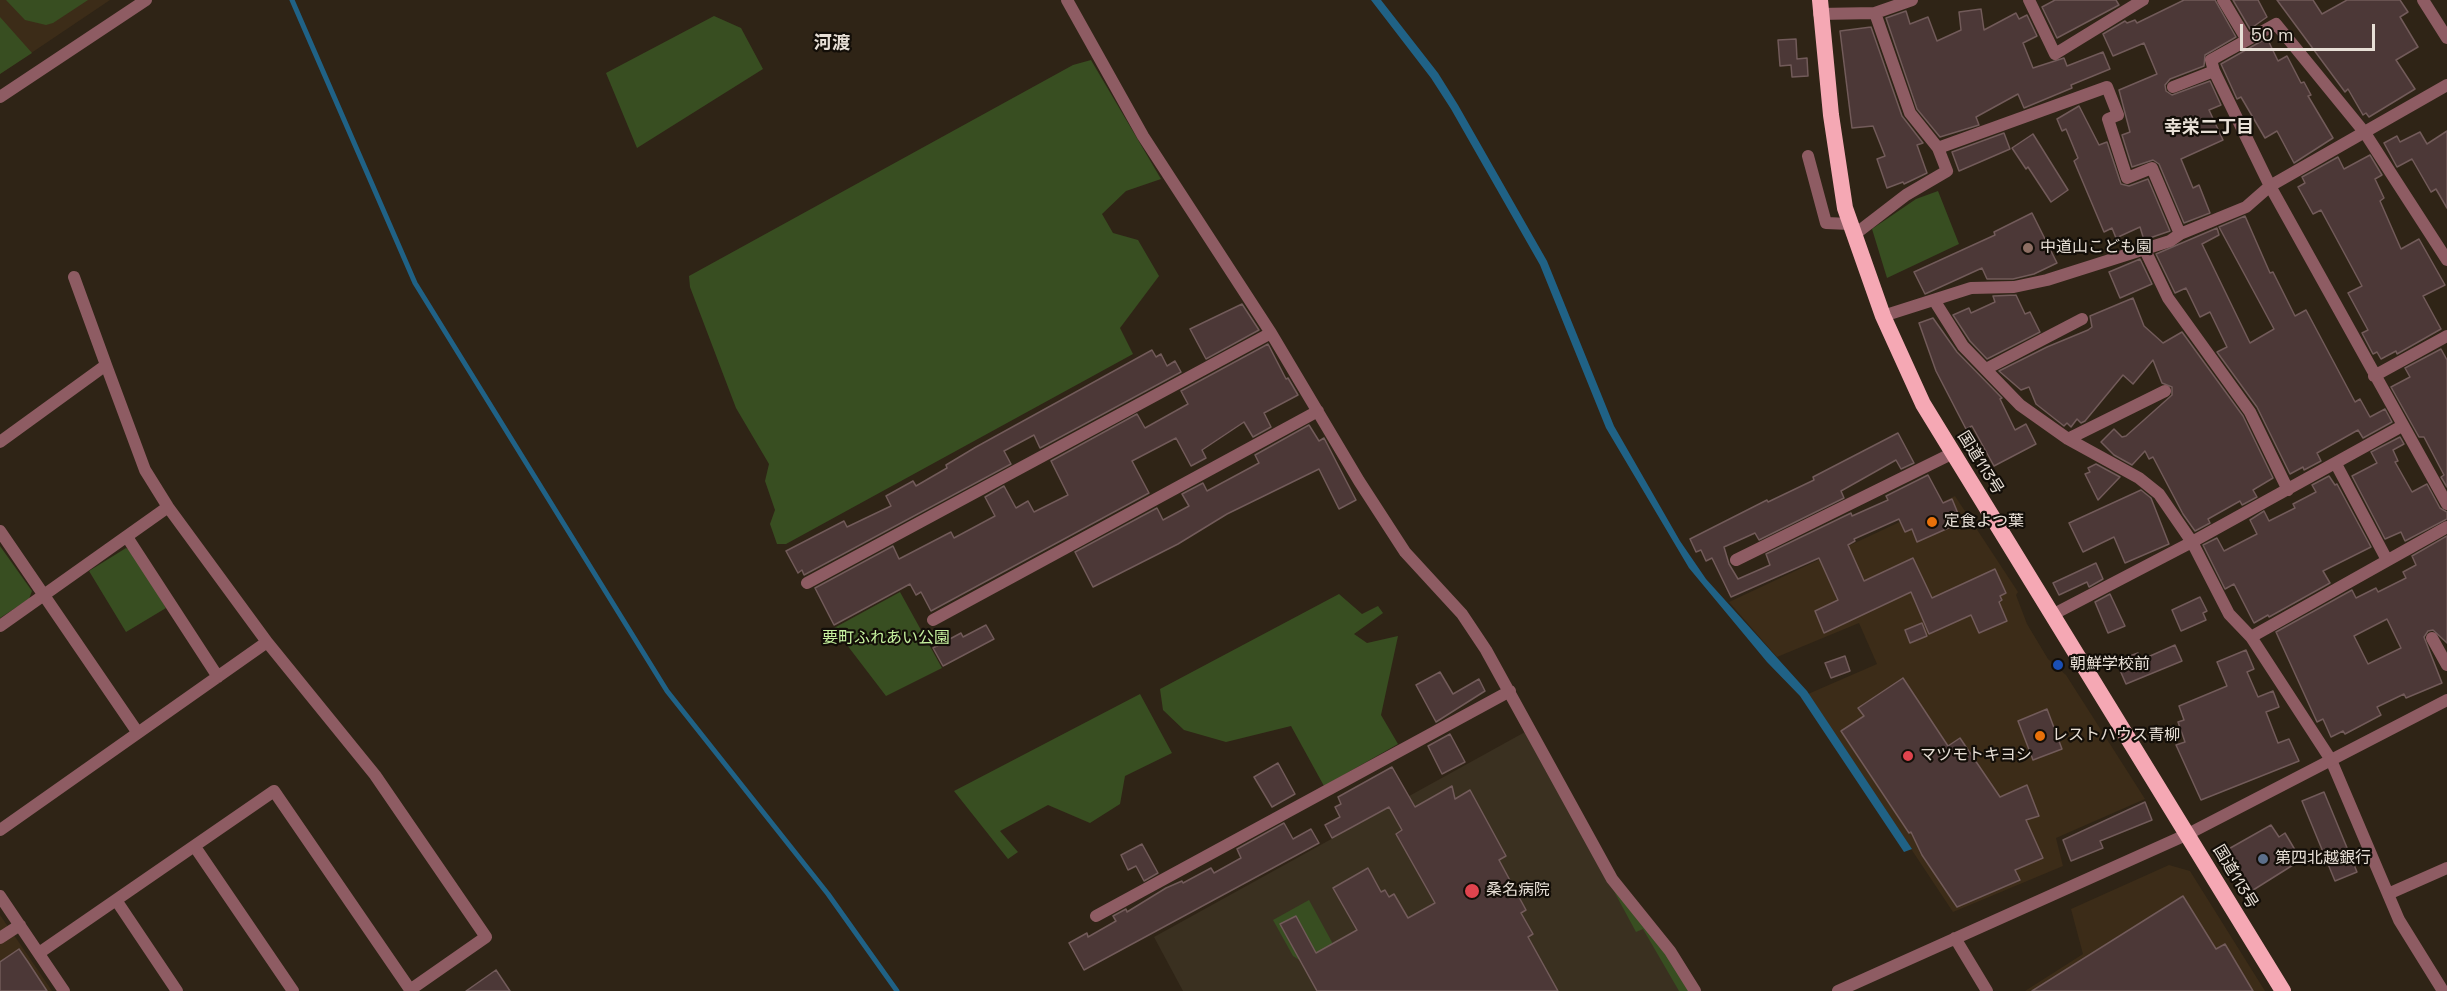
<!DOCTYPE html>
<html>
<head>
<meta charset="utf-8">
<style>
  body { margin:0 }
  #map { position:relative; width:2447px; height:991px; overflow:hidden; background:#2f2416; font-family:"Space Grotesk",sans-serif }
  canvas { display:block }
  .scale { position:absolute; left:2240px; top:24px; width:135px; height:27px; box-sizing:border-box; border:3px solid #e7dfd6; border-top:0; padding-left:8px; font-size:18px; line-height:21px; white-space:nowrap; color:#e7dfd6; -webkit-text-stroke:4px #130e08; paint-order:stroke }
</style>
</head>
<body>
<div id="map">
<canvas width="2447" height="991"></canvas>
<div class="scale">50 m</div>
</div>
<script>
const ctx = document.querySelector('canvas').getContext('2d');
ctx.lineJoin = 'round';
function fill(path, color) { ctx.fillStyle = color; ctx.fill(path, 'evenodd'); }
const toPath = rows => new Path2D(rows.map(r => 'M' + r).join(''));
function trace(path, color, width, dash) { ctx.strokeStyle = color; ctx.lineWidth = width; ctx.lineCap = dash ? 'butt' : 'round'; ctx.setLineDash(dash || []); ctx.stroke(path); }
function drawText(font, color, halo, rows, align = 'center') {
  ctx.font = font + ' "Space Grotesk","Noto Sans JP",sans-serif'; ctx.lineWidth = 4.5; ctx.setLineDash([]); ctx.textBaseline = 'middle'; ctx.strokeStyle = halo; ctx.fillStyle = color; for (const [text, x, y, turn = 0] of rows) {
    ctx.save(); ctx.translate(x, y); ctx.rotate((+turn || 0) * Math.PI / 180); ctx.textAlign = isNaN(turn) ? turn : align; if (halo) ctx.strokeText(text, 0, 0); ctx.fillText(text, 0, 0); ctx.restore();
  }
}
fill(toPath([
  [0,0,110,0,0,74],
  [1955,496,2018,592,2016,595,2027,624,2048,659,2066,675,2145,799,2056,838,2063,866,1953,912,1808,694,1877,664,1859,623,1777,657,1729,602],
  [2169,865,2190,871,2265,991,2025,991,2083,954,2071,909],
  [0,915,18,941,52,991,0,991]
]), '#3c2c18');
fill(toPath([
  [1525,732,1689,991,1183,991,1154,937]
]), '#3a3020');
fill(toPath([
  [6,0,88,0,53,23,46,25,25,20],
  [714,16,741,28,763,69,637,148,606,73],
  [0,17,32,53,0,74],
  [1091,60,1161,179,1126,191,1102,214,1113,233,1138,240,1159,276,1120,328,1133,354,786,544,777,544,770,524,775,510,765,481,769,464,736,408,690,287,689,276,1073,65],
  [1938,191,1959,244,1887,278,1872,229,1916,199],
  [0,546,32,591,29,599,0,618],
  [126,548,133,552,166,608,126,632,89,571],
  [900,592,942,668,886,696,834,628],
  [1339,594,1362,614,1378,606,1383,613,1354,634,1367,643,1398,636,1381,715,1398,744,1324,786,1291,726,1226,742,1184,730,1163,710,1160,689],
  [1140,694,1172,753,1125,776,1120,804,1090,823,1048,805,1000,831,1018,852,1008,859,954,791],
  [1609,882,1665,953,1689,991,1679,991,1643,929,1636,932],
  [1309,900,1333,944,1301,961,1293,956,1273,920]
]), '#384e21');
fill(toPath([
  [1371,0,1381,0,1438,73,1458,105,1547,261,1614,426,1680,541,1706,579,1807,691,1912,849,1904,852,1800,696,1767,662,1689,568,1606,428,1540,265,1451,109,1431,78]
]), '#206286');
trace(toPath([
  [292,0,415,283,667,691,828,894,897,991]
]), '#206286', 5);
const building = toPath([
  [2055,0,2116,0,2119,5,2057,38,2042,7,2055,0],
  [2184,0,2215,0,2236,37,2205,55,2204,66,2170,79,2165,85,2166,91,2172,95,2210,81,2221,105,2209,110,2223,140,2181,159,2193,188,2199,185,2210,213,2184,223,2159,164,2153,160,2132,167,2122,135,2130,132,2119,90,2157,74,2144,43,2113,56,2103,34,2125,21,2127,23,2135,20,2137,23,2184,0],
  [2233,0,2258,0,2267,17,2250,29,2233,0],
  [2277,0,2313,0,2322,14,2347,0,2400,0,2408,12,2400,17,2418,47,2396,60,2415,89,2369,117,2366,113,2363,115,2348,89,2345,92,2277,0],
  [1981,9,1984,30,2016,13,2019,19,2027,15,2037,36,2023,43,2033,68,2064,58,2067,66,2103,52,2110,69,2071,85,2072,88,2024,108,2018,94,1976,117,1979,125,1940,137,1917,109,1886,18,1906,11,1910,24,1928,17,1937,41,1961,30,1959,12,1981,9],
  [1871,27,1902,116,1923,143,1917,145,1927,173,1904,184,1903,182,1887,188,1877,159,1885,156,1873,126,1852,128,1840,31,1871,27],
  [2267,38,2278,61,2287,56,2301,83,2304,82,2311,95,2308,96,2333,138,2294,163,2277,131,2265,138,2241,97,2237,99,2221,64,2267,38],
  [1796,39,1797,59,1807,58,1808,76,1792,77,1791,65,1780,66,1778,40,1796,39],
  [2079,106,2099,145,2107,142,2121,184,2129,186,2148,179,2170,231,2144,240,2140,227,2116,238,2112,228,2104,232,2074,161,2078,158,2066,129,2062,131,2057,119,2079,106],
  [2447,131,2447,208,2436,189,2431,192,2412,159,2397,167,2384,143,2397,136,2400,142,2420,132,2427,144,2447,131],
  [2004,133,2010,149,1959,171,1952,152,2004,133],
  [2033,134,2068,190,2051,202,2028,167,2026,169,2012,148,2033,134],
  [2370,155,2382,175,2375,179,2384,198,2380,201,2401,249,2419,239,2445,285,2423,296,2441,329,2397,354,2396,351,2381,359,2377,352,2373,354,2362,333,2368,330,2348,293,2362,286,2321,210,2313,214,2298,187,2305,183,2302,177,2338,157,2344,169,2370,155],
  [2032,213,2057,263,2034,274,2013,279,1987,279,1982,268,1925,294,1914,272,1995,235,1994,232,2032,213],
  [2245,216,2270,273,2273,272,2295,316,2306,310,2355,402,2360,399,2370,417,2385,409,2392,422,2363,438,2358,430,2317,453,2321,461,2304,470,2303,467,2290,474,2257,407,2217,352,2227,347,2210,312,2200,317,2186,288,2175,293,2156,254,2217,228,2219,235,2202,244,2250,343,2274,329,2219,227,2245,216],
  [2140,259,2152,284,2120,298,2109,272,2140,259],
  [2016,295,2025,314,2030,312,2040,332,1987,359,1970,341,1953,315,1969,308,1971,313,1995,302,1993,296,2016,295],
  [2133,298,2144,326,2163,343,2182,332,2243,416,2273,478,2253,490,2257,497,2242,505,2240,501,2208,519,2210,523,2195,531,2183,514,2153,457,2149,459,2145,451,2132,465,2114,455,2101,442,2114,429,2122,437,2126,436,2172,395,2172,387,2162,383,2153,360,2133,384,2123,375,2085,421,2081,423,2077,419,2071,427,2067,423,2064,426,2036,404,2029,387,2021,390,1999,371,2047,347,2088,330,2092,327,2090,316,2133,298],
  [1242,304,1259,330,1206,359,1190,329,1242,304],
  [1933,318,1957,352,2002,398,2000,399,2015,430,2026,424,2036,444,1994,466,1972,426,1966,429,1936,371,1919,323,1933,318],
  [1268,344,1286,379,1288,378,1298,395,1264,413,1271,427,1253,437,1244,422,1202,450,1206,458,1191,466,1176,438,1132,461,1149,493,931,611,921,592,916,595,910,584,834,625,815,588,893,546,899,559,951,532,954,538,995,516,985,497,1004,486,1016,508,1028,501,1034,512,1068,495,1051,461,1137,414,1145,428,1188,404,1181,391,1268,344],
  [2441,349,2447,360,2447,487,2441,477,2444,475,2424,437,2419,437,2391,387,2410,377,2405,368,2441,349],
  [1152,350,1156,357,1161,354,1167,366,1175,361,1181,372,1040,448,1034,435,1004,451,1011,464,804,575,802,570,798,573,786,551,844,521,847,527,891,506,886,496,913,481,916,486,947,468,946,465,976,447,1152,350],
  [1309,425,1319,441,1324,438,1356,500,1339,509,1319,469,1227,514,1178,544,1093,587,1075,552,1157,508,1163,520,1189,506,1182,494,1203,483,1207,491,1259,463,1255,455,1309,425],
  [1898,433,1914,463,1901,469,1896,460,1841,491,1844,498,1759,540,1755,533,1724,547,1729,564,1738,579,1770,565,1766,554,1851,513,1852,516,1888,500,1886,496,1928,475,1943,503,1952,499,1959,516,1951,520,1953,526,1917,542,1912,529,1905,532,1899,519,1854,539,1855,541,1848,545,1864,581,1913,558,1932,598,1995,569,2006,593,2000,596,2002,600,1999,602,2007,621,1979,633,1971,615,1929,634,1911,592,1824,633,1815,611,1838,600,1819,558,1731,597,1712,558,1706,561,1701,550,1696,552,1690,539,1767,500,1768,502,1814,480,1813,477,1898,433],
  [2400,437,2404,444,2393,450,2398,461,2395,462,2412,492,2427,484,2440,508,2447,512,2447,519,2405,541,2401,532,2385,539,2352,476,2377,463,2371,452,2400,437],
  [2096,464,2120,477,2098,500,2085,474,2090,472,2088,468,2096,464],
  [2329,476,2335,485,2337,484,2371,547,2323,571,2330,583,2269,617,2268,615,2254,623,2234,584,2225,589,2203,545,2217,538,2224,551,2257,534,2250,520,2264,511,2269,521,2295,508,2293,504,2316,492,2312,485,2329,476],
  [2141,490,2151,498,2169,544,2125,563,2114,537,2083,552,2069,523,2141,490],
  [2447,536,2447,643,2433,630,2428,631,2424,637,2442,683,2406,698,2404,694,2377,707,2381,715,2345,734,2343,731,2331,737,2323,719,2317,722,2276,632,2352,590,2356,598,2376,588,2378,592,2406,578,2403,572,2416,565,2412,556,2447,536],
  [2387,619,2401,648,2368,664,2354,636,2387,619],
  [2096,563,2103,579,2089,587,2087,582,2059,595,2053,583,2096,563],
  [2110,594,2125,626,2108,633,2095,602,2110,594],
  [2200,597,2207,611,2203,613,2206,620,2181,631,2172,610,2200,597],
  [1922,623,1927,636,1910,643,1905,630,1922,623],
  [986,625,994,639,943,666,933,648,961,633,963,637,986,625],
  [2175,645,2182,661,2126,684,2116,661,2138,653,2141,660,2175,645],
  [2246,650,2254,669,2247,672,2258,697,2273,691,2279,707,2266,712,2278,743,2289,739,2299,761,2201,800,2176,745,2185,742,2178,722,2184,720,2179,706,2227,686,2217,662,2246,650],
  [1845,656,1850,671,1831,678,1825,663,1845,656],
  [1440,672,1453,694,1479,679,1485,691,1436,722,1416,685,1440,672],
  [1903,678,1948,746,1960,738,2000,797,2027,785,2039,816,2026,820,2043,858,2015,870,2020,880,1957,907,1922,855,1911,832,1909,833,1841,731,1864,716,1858,708,1903,678],
  [2047,709,2062,749,2033,760,2018,721,2047,709],
  [1450,734,1465,762,1442,774,1428,746,1450,734],
  [1278,763,1295,794,1272,807,1254,777,1278,763],
  [1392,767,1415,807,1452,786,1455,799,1470,790,1506,856,1499,860,1526,910,1521,913,1533,934,1528,937,1558,991,1317,991,1280,924,1296,916,1316,953,1357,930,1333,888,1368,868,1381,892,1385,890,1389,897,1394,894,1408,918,1435,903,1396,834,1402,830,1389,807,1332,838,1325,825,1340,817,1335,807,1341,804,1338,797,1392,767],
  [2324,792,2357,872,2335,881,2302,801,2324,792],
  [2145,802,2152,820,2100,841,2103,848,2071,861,2063,840,2145,802],
  [1284,823,1293,839,1311,829,1319,843,1084,970,1069,943,1087,933,1088,937,1116,921,1113,916,1126,909,1127,912,1166,888,1182,881,1183,883,1211,868,1214,873,1241,858,1237,849,1284,823],
  [2271,825,2279,837,2285,833,2301,860,2250,892,2225,851,2271,825],
  [1142,844,1158,873,1144,881,1136,866,1128,870,1121,855,1142,844],
  [2183,896,2216,949,2225,944,2253,991,2032,991,2183,896],
  [19,949,28,962,47,991,0,991,0,962,19,949],
  [496,970,510,991,466,991,496,970]
]);
fill(building, '#4c3837');
trace(building, '#725b5a', 1.5);
trace(toPath([
  [1067,0,1143,136,1271,333,1359,481,1405,552,1462,614,1486,650,1612,879,1670,951,1695,991],
  [2029,0,2055,54,2143,0],
  [2223,0,2247,40],
  [2423,0,2447,38],
  [1875,13,1910,113,1938,148],
  [1819,14,1875,13,1912,0],
  [2173,87,2214,71],
  [1808,156,1826,223,1850,224],
  [1854,235,1906,195,1947,171,1938,148,2107,87,2118,115,2108,119,2127,178,2152,168,2180,234],
  [2145,250,2168,298,2250,412,2288,490],
  [2447,260,2365,133,2276,24,2211,60,2214,71,2270,186,2447,504],
  [1934,300,1963,346,2020,405,2068,439,2139,478,2159,494,2192,542,2229,614,2251,637,2331,760,2399,920,2443,991],
  [1883,316,1971,288,2014,287,2047,280,2170,241,2180,234,2246,207,2270,186,2447,85],
  [106,365,145,470,168,507,267,642,375,775,486,937,410,990],
  [1986,369,2082,319],
  [2374,376,2447,336],
  [2068,439,2165,391],
  [0,442,106,365,74,277],
  [2336,464,2387,560],
  [0,531,138,733],
  [127,537,218,677],
  [1736,560,1953,453],
  [807,583,1271,333],
  [2052,615,2192,542,2402,426],
  [933,620,1318,411],
  [0,626,168,507],
  [2251,637,2447,527],
  [2432,638,2447,665],
  [0,830,267,642],
  [195,847,293,991],
  [2388,894,2447,868],
  [0,896,64,991],
  [116,900,177,991],
  [1096,916,1510,691],
  [0,938,20,925],
  [39,953,274,791,411,991]
]), '#8e5c63', 12);
trace(toPath([
  [0,97,146,0],
  [1955,938,1987,991],
  [1838,991,2188,834,2447,700]
]), '#8e5c63', 12);
trace(toPath([
  [1820,0,1831,115,1845,208,1883,316,1923,404,2283,991]
]), '#f5a8b4', 16);
for (const [x, y, r, color] of [
  [2028,248,6,"#8d6e63"],
  [1932,522,6,"#e8710a"],
  [2058,665,6,"#1a4fb4"],
  [2040,736,6,"#e8710a"],
  [1908,756,6,"#e0444e"],
  [2263,859,6,"#5c6f8a"],
  [1472,891,8,"#e0444e"]
]) { const dot = new Path2D(); dot.arc(x, y, r, 0, 2 * Math.PI); ctx.fillStyle = color; ctx.fill(dot); trace(dot, '#130e08', 2); }
drawText('16px', '#e7dfd6', '#130e08', [
  ["中道山こども園",2040,248],
  ["定食よつ葉",1944,522],
  ["朝鮮学校前",2070,665],
  ["レストハウス青柳",2052,736],
  ["マツモトキヨシ",1920,756],
  ["第四北越銀行",2275,859],
  ["桑名病院",1486,891]
], 'left');
drawText('16px', '#e7dfd6', '#130e08', [
  ["国道113号",1980,463,58],
  ["国道113号",2235,877,59]
]);
drawText('16px', '#c6f29f', '#130e08', [
  ["要町ふれあい公園",886,639]
]);
drawText('bold 18px', '#e7dfd6', '#130e08', [
  ["河渡",832,44],
  ["幸栄二丁目",2209,128]
]);
</script>
</body>
</html>
